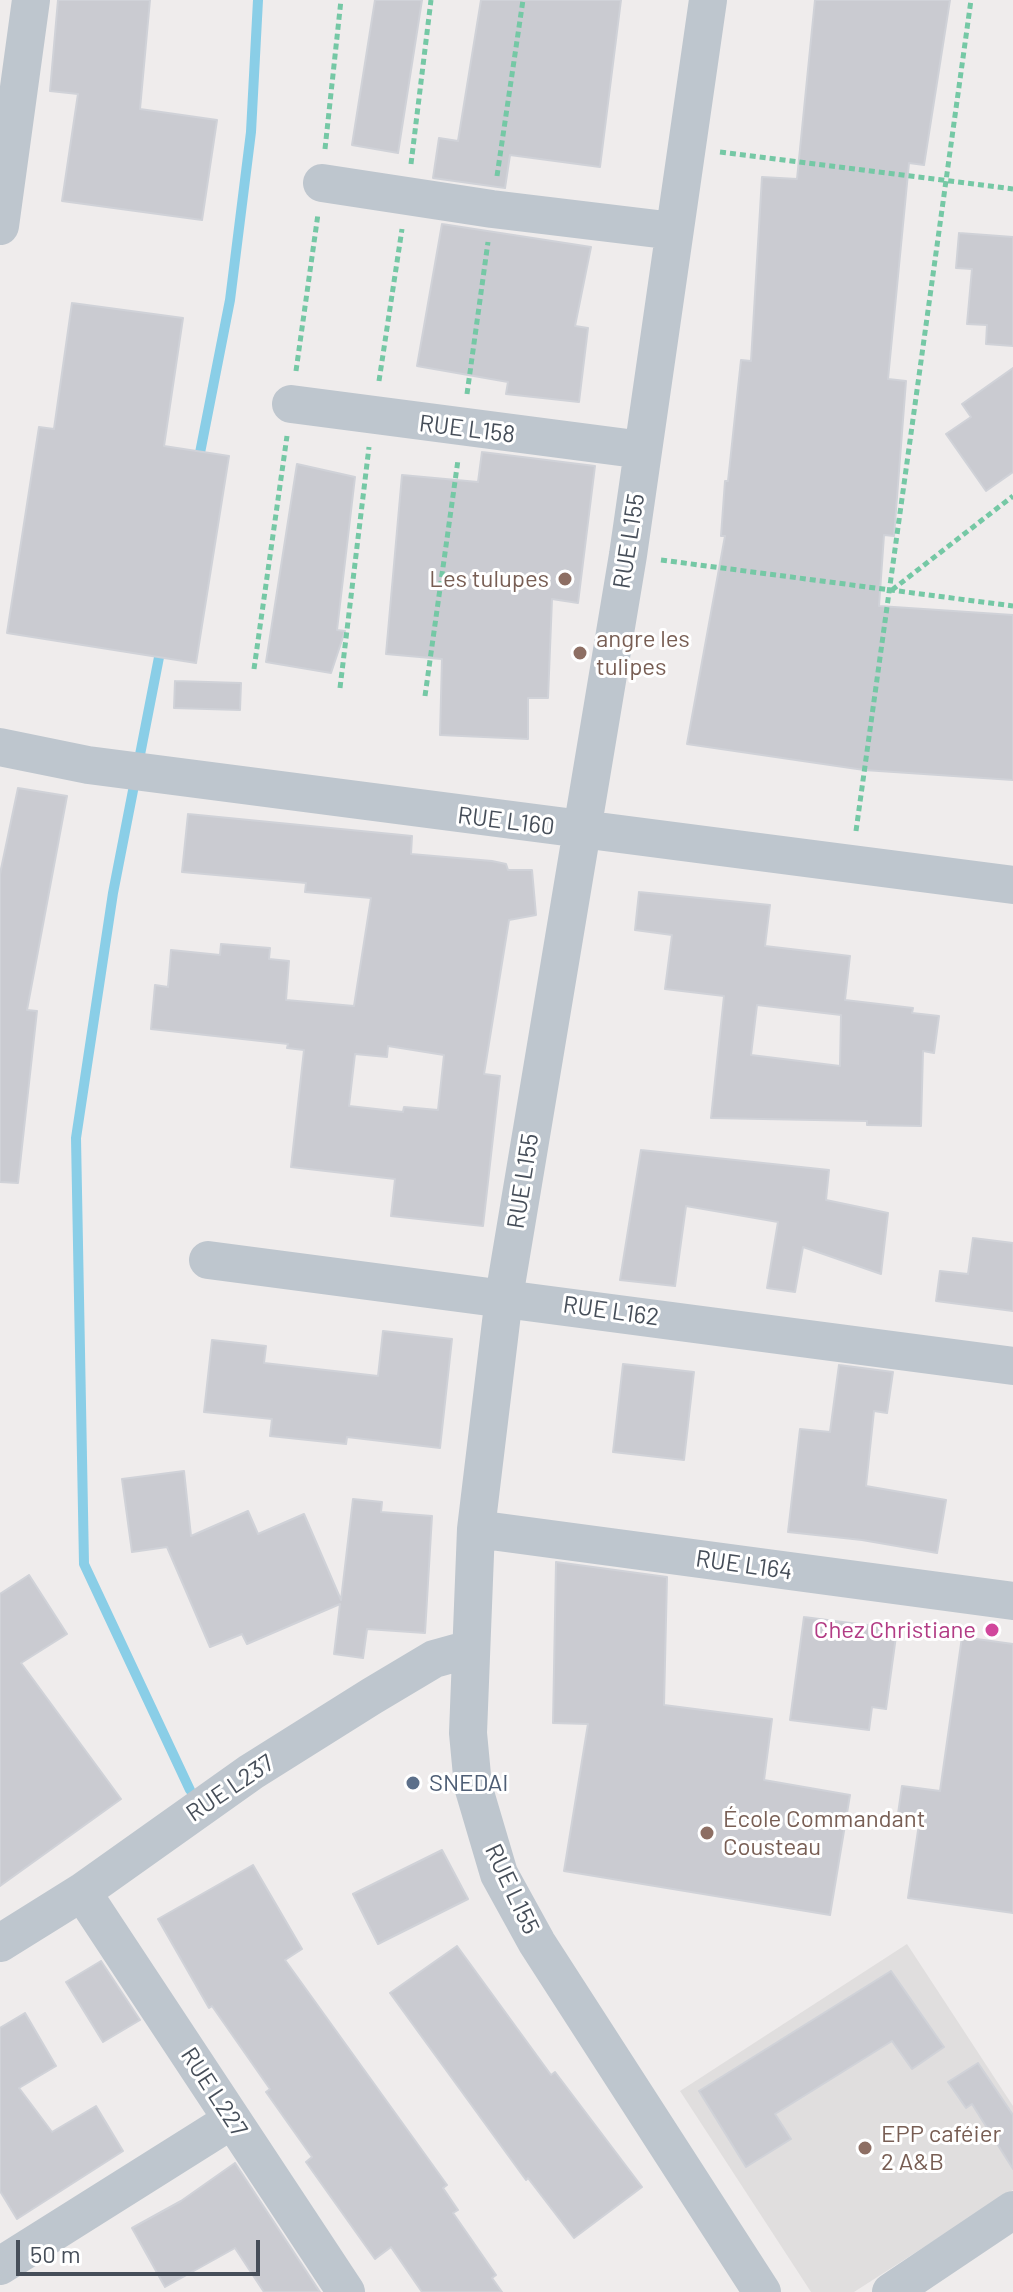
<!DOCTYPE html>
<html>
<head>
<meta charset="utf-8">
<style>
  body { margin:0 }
  #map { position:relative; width:1013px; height:2292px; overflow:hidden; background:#efecec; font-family:Barlow,sans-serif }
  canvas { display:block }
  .scale { position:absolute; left:16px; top:2240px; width:244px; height:36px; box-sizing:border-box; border:4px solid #464e59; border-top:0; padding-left:10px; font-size:24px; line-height:28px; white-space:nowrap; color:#464e59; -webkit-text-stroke:6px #fff; paint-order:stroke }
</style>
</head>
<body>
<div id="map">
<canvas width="1013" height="2292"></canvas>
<div class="scale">50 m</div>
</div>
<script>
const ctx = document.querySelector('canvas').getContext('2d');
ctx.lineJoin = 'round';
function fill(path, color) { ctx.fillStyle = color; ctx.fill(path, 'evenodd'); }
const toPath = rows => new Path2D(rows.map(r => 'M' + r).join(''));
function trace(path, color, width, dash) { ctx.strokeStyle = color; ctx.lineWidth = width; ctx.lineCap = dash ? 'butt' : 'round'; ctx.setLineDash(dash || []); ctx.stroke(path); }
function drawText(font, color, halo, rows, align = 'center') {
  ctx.font = font + ' Barlow,sans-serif'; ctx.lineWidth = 6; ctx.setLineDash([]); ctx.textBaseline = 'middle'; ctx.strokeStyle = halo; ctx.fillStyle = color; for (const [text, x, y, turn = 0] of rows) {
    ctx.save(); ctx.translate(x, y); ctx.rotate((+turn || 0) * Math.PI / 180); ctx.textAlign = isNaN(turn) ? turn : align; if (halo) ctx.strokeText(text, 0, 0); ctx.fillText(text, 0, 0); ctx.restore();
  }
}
fill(toPath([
  [907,1944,1013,2106,1013,2190,854,2292,811,2292,680,2091]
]), '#e0dede');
trace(toPath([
  [198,463,230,300,251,132,258,0],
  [161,647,113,893,76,1138,84,1564,190,1790]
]), '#8acee7', 10);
const building = toPath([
  [58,0,150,0,140,109,217,120,202,220,62,201,78,94,50,91,58,0],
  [375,0,422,0,398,153,352,145,375,0],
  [481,0,621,0,600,167,510,155,505,188,433,178,439,138,458,141,481,0],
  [815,0,950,0,924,165,909,163,888,379,906,381,894,536,884,535,879,606,1013,615,1013,780,864,770,687,744,725,536,721,536,725,481,728,481,741,360,751,361,762,177,797,179,815,0],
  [442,224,591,247,575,326,588,328,579,402,506,394,508,382,417,366,442,224],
  [959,233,1013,237,1013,346,986,344,987,325,967,324,972,269,956,268,959,233],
  [72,303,183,318,164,446,229,456,196,663,7,633,39,427,54,429,72,303],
  [1013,368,1013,472,986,491,946,434,971,417,962,404,1013,368],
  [482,452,595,466,578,603,552,599,548,698,528,698,528,739,440,735,442,659,386,654,402,475,478,482,482,452],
  [297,464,355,477,337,630,345,631,331,673,266,662,297,464],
  [175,681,241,683,240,710,174,708,175,681],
  [18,788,67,796,27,1010,37,1011,18,1183,0,1182,0,874,18,788],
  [188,814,412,836,411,854,492,861,506,864,508,870,532,870,536,915,509,920,484,1074,500,1076,483,1226,391,1216,395,1179,291,1167,304,1050,287,1048,288,1044,151,1029,155,985,168,987,171,950,220,955,221,944,270,948,269,959,289,961,286,1000,354,1006,371,898,305,892,306,883,182,872,188,814],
  [388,1046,444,1055,438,1110,404,1107,403,1112,349,1106,355,1054,387,1057,388,1046],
  [639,892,770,905,765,946,850,956,845,1000,913,1008,912,1013,939,1016,934,1053,923,1051,921,1126,867,1125,867,1121,711,1118,724,996,665,989,672,935,635,930,639,892],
  [757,1005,841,1015,840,1066,751,1055,757,1005],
  [641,1150,829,1170,826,1200,888,1213,881,1274,803,1247,795,1292,767,1288,778,1222,686,1206,675,1286,620,1280,641,1150],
  [973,1238,1013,1243,1013,1311,936,1301,940,1271,968,1274,973,1238],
  [383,1331,452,1339,440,1448,347,1437,346,1444,270,1436,272,1419,204,1412,212,1340,266,1346,264,1363,378,1376,383,1331],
  [623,1364,694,1372,684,1460,613,1452,623,1364],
  [839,1365,893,1372,887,1413,874,1411,866,1486,946,1500,937,1553,862,1540,788,1532,800,1429,830,1432,839,1365],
  [184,1471,191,1536,248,1511,258,1534,304,1514,341,1600,353,1499,382,1502,381,1512,432,1516,425,1633,367,1629,363,1658,334,1654,340,1604,247,1644,242,1634,210,1647,167,1547,132,1552,122,1479,184,1471],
  [556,1562,667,1577,664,1705,772,1719,764,1780,850,1795,830,1915,564,1871,588,1724,553,1723,556,1562],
  [29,1575,67,1634,21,1663,121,1799,0,1886,0,1594,29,1575],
  [804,1617,897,1629,886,1709,872,1707,869,1730,790,1720,804,1617],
  [962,1637,1013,1644,1013,1913,908,1898,919,1824,897,1821,902,1786,940,1791,962,1637],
  [442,1850,468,1899,378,1944,353,1894,442,1850],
  [253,1865,302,1949,285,1960,447,2185,443,2188,458,2210,453,2213,496,2275,492,2278,502,2292,422,2292,391,2247,375,2259,306,2162,312,2157,266,2092,270,2089,212,2006,209,2008,158,1919,253,1865],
  [457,1946,551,2075,555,2072,642,2187,574,2238,528,2178,526,2180,390,1993,457,1946],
  [101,1961,140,2020,103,2042,66,1982,101,1961],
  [891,1971,944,2047,912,2069,892,2041,775,2114,791,2139,746,2167,699,2091,891,1971],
  [25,2013,56,2066,19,2088,52,2132,96,2106,123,2151,17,2219,0,2191,0,2028,25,2013],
  [978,2063,1013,2115,1013,2169,972,2104,966,2108,948,2082,978,2063],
  [235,2163,320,2292,264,2292,235,2248,165,2287,132,2228,181,2201,235,2163]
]);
fill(building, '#cacbd1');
trace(building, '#d0d2d8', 2);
trace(toPath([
  [325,149,341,0],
  [720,152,1013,189],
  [411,164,431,0],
  [497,176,523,0],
  [296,371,318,214],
  [379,381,402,229],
  [467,394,488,242],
  [661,560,1013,606],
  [892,590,1013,496],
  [254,669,287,436],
  [340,688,369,447],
  [425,696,458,460],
  [856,831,971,0]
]), '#75c8a5', 5, [6, 4]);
trace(toPath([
  [708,0,628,555,504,1297,476,1529,468,1733,473,1786,499,1874,537,1943,762,2292],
  [322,183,492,209,674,231],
  [0,226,31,0],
  [291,404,643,450],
  [0,747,88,765,1013,885],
  [208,1260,1013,1366],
  [476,1529,1013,1601],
  [82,1892,346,2292],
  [0,1943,82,1892,251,1772,372,1696,434,1659,470,1649],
  [0,2266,232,2120],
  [891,2292,1013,2210]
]), '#bec6ce', 38);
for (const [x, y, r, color] of [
  [565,579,8,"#8d6e63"],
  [580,653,8,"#8d6e63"],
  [992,1630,8,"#d1479c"],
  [413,1783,8,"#5c6f8a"],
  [707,1833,8,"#8d6e63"],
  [865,2148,8,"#8d6e63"]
]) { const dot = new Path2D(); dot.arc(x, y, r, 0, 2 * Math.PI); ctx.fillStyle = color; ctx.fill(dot); trace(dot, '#fff', 3); }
drawText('24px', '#464e59', '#fff', [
  ["RUE L158",467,429,7],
  ["RUE L155",629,541,-81],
  ["RUE L160",506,821,7],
  ["RUE L155",523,1181,-81],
  ["RUE L162",611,1311,8],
  ["RUE L164",744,1565,8],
  ["RUE L237",230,1788,-34],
  ["RUE L155",512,1889,65],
  ["RUE L227",214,2092,57]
]);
drawText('24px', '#785e54', '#fff', [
  ["Les tulupes",549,579,"right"],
  ["angre les",596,639],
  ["tulipes",596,667],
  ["École Commandant",723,1819],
  ["Cousteau",723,1847],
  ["EPP caféier",881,2134],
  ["2 A&B",881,2162]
], 'left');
drawText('24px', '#b23c85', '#fff', [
  ["Chez Christiane",976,1630]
], 'right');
drawText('24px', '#4e5e75', '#fff', [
  ["SNEDAI",429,1783]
], 'left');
</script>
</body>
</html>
